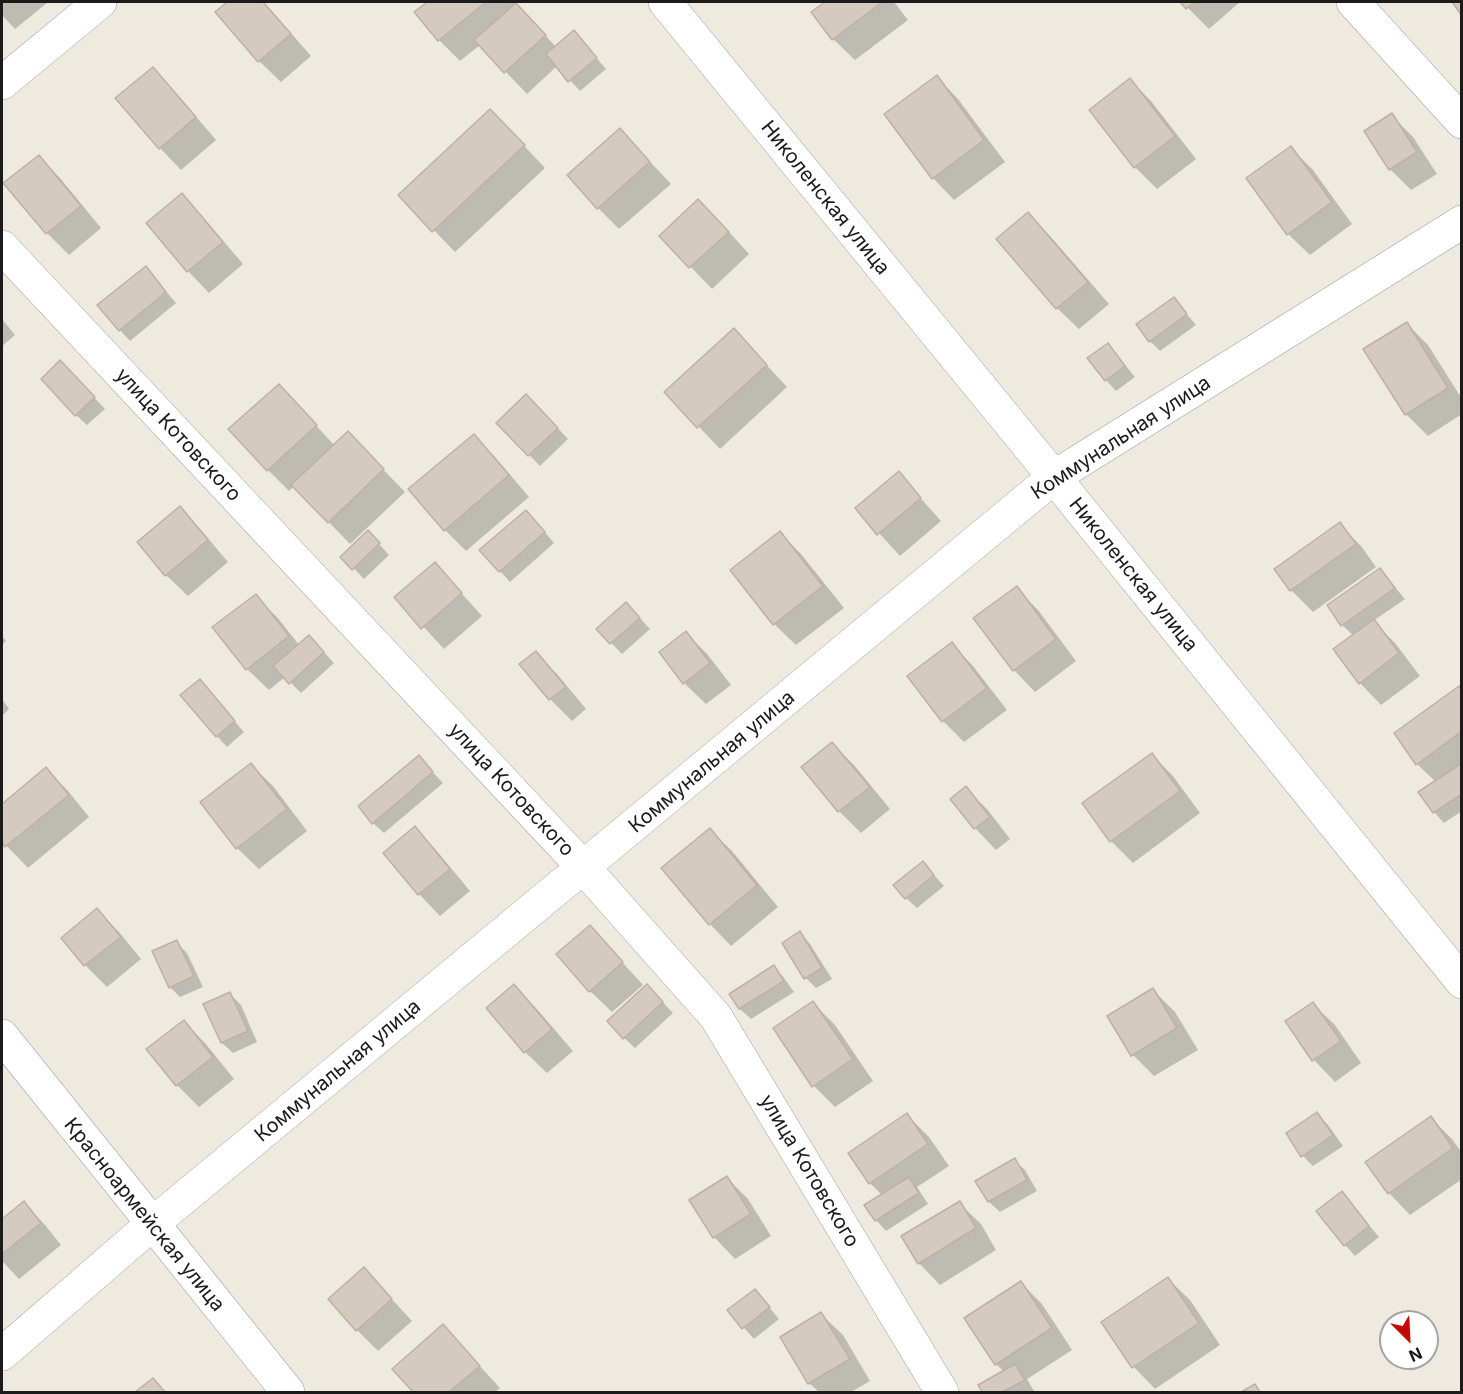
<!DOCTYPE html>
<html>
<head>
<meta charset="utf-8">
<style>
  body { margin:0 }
  #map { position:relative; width:1463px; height:1394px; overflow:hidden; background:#eeeadf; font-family:Inter,sans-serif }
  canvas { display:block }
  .frame { position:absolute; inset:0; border:3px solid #1b1b1b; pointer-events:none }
  .north { position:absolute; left:1379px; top:1310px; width:60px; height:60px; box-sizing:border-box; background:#fff; border:2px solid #a4a4a4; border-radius:50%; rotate:156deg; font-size:16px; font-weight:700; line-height:24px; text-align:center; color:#1b1b1b }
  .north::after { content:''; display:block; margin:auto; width:21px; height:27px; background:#c60900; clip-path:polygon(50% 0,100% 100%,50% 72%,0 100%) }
</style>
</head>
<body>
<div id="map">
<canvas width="1463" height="1394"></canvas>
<div class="frame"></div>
<div class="north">N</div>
</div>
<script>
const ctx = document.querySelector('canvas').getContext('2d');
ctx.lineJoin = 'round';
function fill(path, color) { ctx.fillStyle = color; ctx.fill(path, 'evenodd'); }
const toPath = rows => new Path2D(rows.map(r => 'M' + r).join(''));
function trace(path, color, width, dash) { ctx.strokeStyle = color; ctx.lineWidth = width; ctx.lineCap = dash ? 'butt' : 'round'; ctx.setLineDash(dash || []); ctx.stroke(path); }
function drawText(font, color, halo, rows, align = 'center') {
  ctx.font = font + ' Inter,sans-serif'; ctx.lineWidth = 6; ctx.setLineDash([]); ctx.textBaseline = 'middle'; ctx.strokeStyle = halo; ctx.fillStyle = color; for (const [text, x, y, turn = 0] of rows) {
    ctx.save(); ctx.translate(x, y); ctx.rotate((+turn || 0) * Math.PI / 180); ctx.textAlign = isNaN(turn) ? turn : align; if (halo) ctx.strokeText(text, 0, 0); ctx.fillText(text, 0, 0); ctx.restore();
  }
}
fill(toPath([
  [2,2,46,2,47,3,15,29,2,15],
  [229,2,264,2,311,56,281,82,259,61,217,12],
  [430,2,515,2,556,47,574,32,606,69,580,91,557,66,527,94,480,45,460,61,439,40,416,12],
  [828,2,894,2,908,20,855,60,833,39,813,13],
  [1182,2,1240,2,1209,29],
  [153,69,174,91,216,140,181,170,160,148],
  [937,77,958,99,1005,162,954,200,933,178,886,114],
  [1130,80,1151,101,1196,159,1157,189,1135,167,1091,110],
  [1391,115,1413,137,1437,174,1411,190,1390,169],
  [620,130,671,184,619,229,598,208],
  [512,133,545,168,455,252,400,195],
  [1291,148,1313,170,1352,224,1310,255,1288,234],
  [38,157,60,178,101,228,69,255,47,233,5,183],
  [182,195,203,217,243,264,209,293,188,271],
  [1028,214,1050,236,1109,304,1079,329,1057,308],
  [720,222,749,254,712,289,661,236],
  [146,268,176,303,130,341,120,330],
  [1174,299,1196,325,1160,351,1150,341],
  [2,319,15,335,2,346],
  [1407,324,1428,345,1462,399,1462,414,1428,436,1406,414],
  [734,330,787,387,720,449,666,392],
  [1108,344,1135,377,1116,391,1106,380],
  [71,373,105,409,87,425,76,415],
  [537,406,568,439,540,466,498,423],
  [300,408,335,446,369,455,405,492,350,544,294,486,289,491,268,470],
  [474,436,495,457,529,497,466,551,445,530],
  [899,474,941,521,900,556,857,509],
  [180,508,201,530,228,562,188,596,166,575],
  [536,522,554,543,510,582,500,571],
  [1339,524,1361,546,1376,567,1313,612,1291,590,1276,569],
  [368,532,389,555,364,579,343,557],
  [780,533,801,554,844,608,796,645,774,624],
  [435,564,482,616,444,649,396,597],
  [1380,570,1405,599,1373,621,1395,643,1420,676,1381,705,1360,683,1354,636,1342,625],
  [1016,588,1038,610,1076,661,1035,692,1014,670],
  [255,596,277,617,299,645,319,647,334,663,301,693,285,677,269,690,247,669],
  [636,614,650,629,622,654,598,629],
  [686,633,708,655,731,685,706,704,684,683],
  [2,636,6,641,2,645],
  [952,644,973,666,1007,710,964,742,943,721],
  [535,653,557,674,586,709,572,721,550,699,521,665],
  [200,681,244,732,227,747,217,736],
  [1462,691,1462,811,1444,823,1434,812,1436,782,1417,764],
  [2,699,9,709,2,716],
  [832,744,854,765,890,809,861,833,839,811,803,767],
  [1151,754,1173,776,1200,813,1133,863,1111,841],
  [418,757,443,783,384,833,373,823],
  [251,765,273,786,307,831,259,869,237,848],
  [46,769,68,791,89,817,28,868,2,841,2,806],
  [965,788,987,809,1010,839,996,850,975,828],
  [415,828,436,850,470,891,440,916,419,894],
  [710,830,732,851,778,907,731,946,710,924],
  [923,863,944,886,917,908,906,898],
  [97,910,119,932,141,959,107,987,85,965,63,938],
  [590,927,643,985,612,1012,590,991],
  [800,933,810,944,832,979,816,988,806,978],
  [176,942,187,953,203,987,180,997,170,987],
  [774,967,784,978,794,992,751,1019,740,1009,732,994],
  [514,986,535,1007,573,1051,547,1073,525,1052],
  [1153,990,1175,1012,1198,1050,1154,1076,1133,1055],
  [230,994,241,1005,257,1042,233,1053,222,1043,205,1005],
  [657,996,673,1013,635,1048,624,1038],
  [813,1003,835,1025,873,1081,835,1107,814,1086],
  [1313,1004,1335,1025,1361,1063,1335,1082,1314,1060,1287,1021],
  [184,1022,205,1043,234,1079,199,1107,177,1085,148,1050],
  [1317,1114,1328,1125,1343,1146,1313,1166,1303,1156],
  [907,1115,929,1137,949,1166,917,1187,928,1204,886,1231,876,1220,882,1195,870,1183],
  [1431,1118,1452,1139,1462,1153,1462,1179,1410,1215,1389,1193],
  [1014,1160,1025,1170,1037,1191,1000,1212,989,1202,977,1181],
  [727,1178,748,1199,771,1236,735,1259,714,1237],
  [1341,1193,1379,1237,1355,1256,1345,1245],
  [24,1203,45,1225,61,1245,19,1279,2,1261,2,1221],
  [959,1203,981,1224,996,1250,940,1285,919,1263],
  [364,1269,412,1321,378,1351,357,1330],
  [1168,1279,1190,1300,1220,1345,1155,1389,1134,1367,1103,1323],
  [1021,1283,1042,1304,1072,1350,1027,1379,1034,1391,1031,1392,984,1392,980,1386,1004,1372,996,1364],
  [755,1291,779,1319,754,1339,729,1311],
  [821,1314,843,1335,870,1381,851,1392,819,1392,809,1383],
  [443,1326,500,1388,495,1392,415,1392,394,1369]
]), '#0003');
const building = toPath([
  [227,2,263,2,291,34,258,62,215,12,227,2],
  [427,2,486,2,438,41,414,12,427,2],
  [825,2,882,2,832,40,811,12,825,2],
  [1180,2,1194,2,1186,9,1180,2],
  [1452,2,1462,2,1462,16,1452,2],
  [516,3,546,35,504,73,474,40,516,3],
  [574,30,597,58,568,82,546,54,574,30],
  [153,67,196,117,159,149,115,98,153,67],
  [937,75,984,140,932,179,884,114,937,75],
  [1130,78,1175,136,1134,168,1089,110,1130,78],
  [490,109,525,145,432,232,398,195,490,109],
  [1392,113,1417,152,1389,170,1364,131,1392,113],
  [620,128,650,162,597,209,567,175,620,128],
  [1291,146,1332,202,1287,235,1246,178,1291,146],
  [39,155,81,206,46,234,3,183,39,155],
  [182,193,223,242,187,272,146,223,182,193],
  [698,199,729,232,689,268,659,236,698,199],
  [1028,212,1088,282,1056,309,996,239,1028,212],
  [146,266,166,292,119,331,97,305,146,266],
  [1174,297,1187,314,1149,342,1136,324,1174,297],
  [1407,322,1448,388,1405,415,1363,349,1407,322],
  [734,328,767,365,697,428,664,392,734,328],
  [1108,343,1125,366,1105,381,1087,358,1108,343],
  [60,360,95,397,75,416,41,379,60,360],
  [279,384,317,425,267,471,228,429,279,384],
  [526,394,558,428,528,456,496,423,526,394],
  [348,431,384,469,328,523,291,485,348,431],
  [474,434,509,475,444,531,408,489,474,434],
  [899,471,921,498,877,535,855,508,899,471],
  [180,506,208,540,165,576,137,542,180,506],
  [526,510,545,532,499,572,479,550,526,510],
  [1340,522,1356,544,1290,591,1274,569,1340,522],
  [368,530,380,543,352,570,340,557,368,530],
  [780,531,823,586,773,625,730,570,780,531],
  [435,562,462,593,421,629,394,597,435,562],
  [1380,568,1395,588,1341,626,1327,605,1380,568],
  [1017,586,1056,639,1013,671,973,618,1017,586],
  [256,594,289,636,246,670,212,627,256,594],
  [626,602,640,618,610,644,596,629,626,602],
  [1374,619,1399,653,1359,684,1333,649,1374,619],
  [686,631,710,663,683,684,659,652,686,631],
  [309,635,324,652,289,684,273,666,309,635],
  [952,642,987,688,942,722,907,676,952,642],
  [536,651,566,687,549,700,519,664,536,651],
  [200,679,235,721,216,737,180,695,200,679],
  [1459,686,1462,690,1462,731,1416,765,1394,733,1459,686],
  [832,742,870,787,838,812,801,767,832,742],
  [1152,753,1180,791,1110,842,1082,803,1152,753],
  [419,755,433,772,372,824,358,806,419,755],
  [251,763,287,809,236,849,200,802,251,763],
  [1462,763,1462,794,1433,813,1418,792,1462,763],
  [46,767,69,795,5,847,2,843,2,804,46,767],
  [966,786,990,817,974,829,950,799,966,786],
  [415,826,450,869,418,895,383,853,415,826],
  [710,828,757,885,709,925,661,868,710,828],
  [923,861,934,875,905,899,893,885,923,861],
  [97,908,121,937,84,966,61,938,97,908],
  [590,925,623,962,589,992,556,954,590,925],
  [800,931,822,968,804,979,782,943,800,931],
  [177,940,194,976,169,988,152,951,177,940],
  [774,965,784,981,739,1009,729,994,774,965],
  [514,984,552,1029,524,1053,486,1008,514,984],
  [647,984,663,1002,623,1039,607,1021,647,984],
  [1153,988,1177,1028,1131,1056,1107,1016,1153,988],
  [230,992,248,1031,221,1043,203,1004,230,992],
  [813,1001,853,1059,812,1087,773,1028,813,1001],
  [1313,1002,1341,1041,1312,1061,1285,1021,1313,1002],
  [184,1020,213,1057,176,1086,146,1049,184,1020],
  [1317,1112,1333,1135,1301,1157,1286,1133,1317,1112],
  [907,1113,928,1144,869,1184,848,1153,907,1113],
  [1431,1116,1453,1148,1388,1194,1365,1162,1431,1116],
  [1015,1158,1027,1180,988,1202,975,1181,1015,1158],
  [727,1176,751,1214,713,1238,689,1200,727,1176],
  [909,1177,919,1193,875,1221,864,1205,909,1177],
  [1342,1191,1369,1226,1344,1246,1316,1211,1342,1191],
  [24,1201,41,1223,2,1254,2,1219,24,1201],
  [960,1201,976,1228,918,1264,901,1236,960,1201],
  [364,1267,392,1299,356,1331,328,1299,364,1267],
  [1168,1277,1199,1323,1132,1368,1101,1322,1168,1277],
  [1021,1281,1052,1328,995,1365,964,1318,1021,1281],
  [755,1289,770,1307,742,1329,727,1310,755,1289],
  [821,1312,850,1359,808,1384,780,1337,821,1312],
  [443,1324,480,1366,449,1392,413,1392,392,1369,443,1324],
  [1015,1364,1025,1380,1002,1392,982,1392,978,1385,1015,1364],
  [153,1378,165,1392,135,1392,153,1378],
  [1255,1384,1260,1392,1241,1392,1255,1384]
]);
fill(building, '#d5cabf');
trace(building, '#c1b0a1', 1.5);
const minor = toPath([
  [665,2,1054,477,1462,982],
  [1353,2,1462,122],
  [2,83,100,2],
  [2,247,584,868,716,1017,942,1392],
  [2,1036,288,1392],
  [2,1354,151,1225,1054,477,1462,222]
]);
trace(minor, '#a2a2a2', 34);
trace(minor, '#fff', 33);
drawText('20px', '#1b1b1b', '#fff', [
  ["Николенская улица",825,198,51],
  ["улица Котовского",178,435,47],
  ["Коммунальная улица",1121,438,-33],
  ["Николенская улица",1133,575,51],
  ["Коммунальная улица",712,762,-40],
  ["улица Котовского",511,790,47],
  ["Коммунальная улица",338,1071,-40],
  ["улица Котовского",809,1171,59],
  ["Красноармейская улица",144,1215,51]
]);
</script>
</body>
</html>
